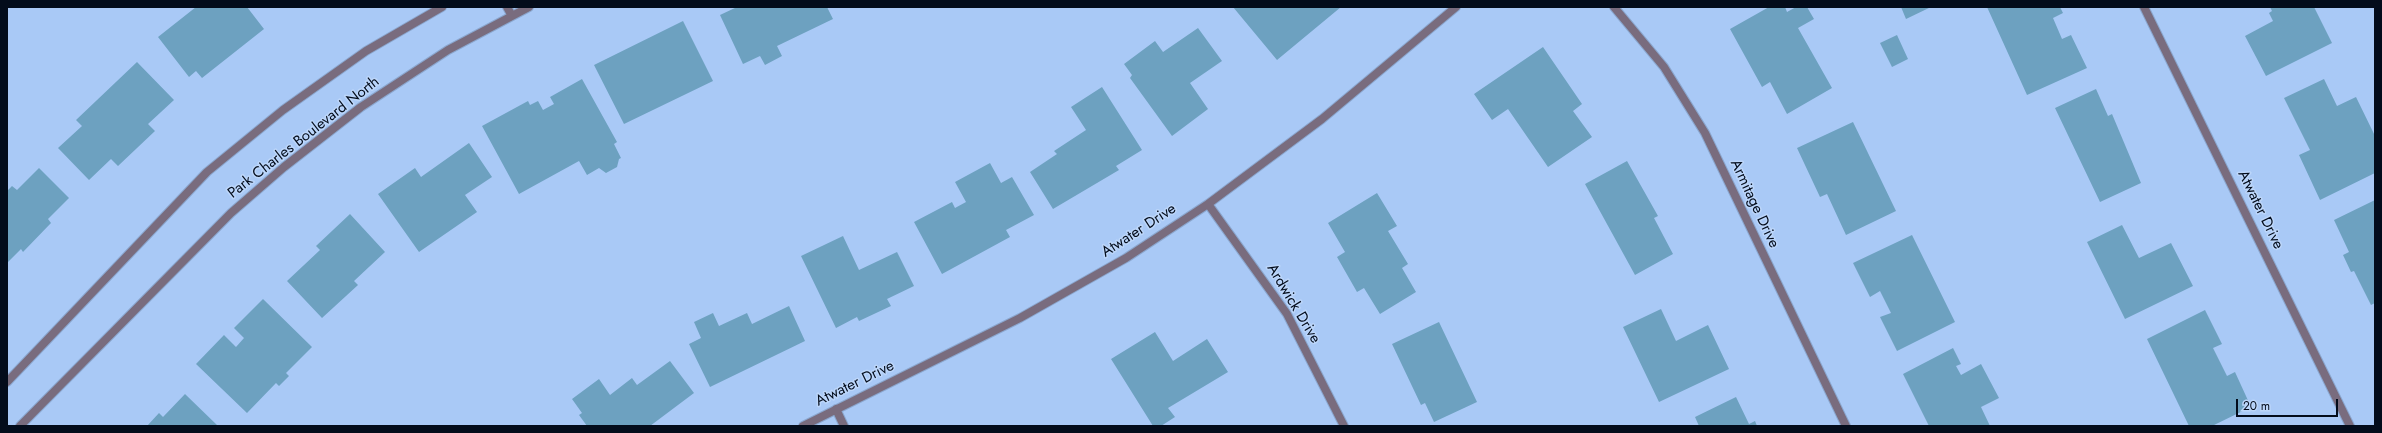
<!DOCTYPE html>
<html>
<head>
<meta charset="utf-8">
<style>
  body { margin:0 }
  #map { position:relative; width:2382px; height:433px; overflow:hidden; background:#a9c9f6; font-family:Jost,sans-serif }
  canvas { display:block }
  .frame { position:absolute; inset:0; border:8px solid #030c1b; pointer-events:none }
  .scale { position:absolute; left:2236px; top:399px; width:102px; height:18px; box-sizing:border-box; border:2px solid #030c1b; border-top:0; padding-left:5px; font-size:12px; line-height:14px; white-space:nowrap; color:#030c1b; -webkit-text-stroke:3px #bcd6fa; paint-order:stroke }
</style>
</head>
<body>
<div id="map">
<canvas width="2382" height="433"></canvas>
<div class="frame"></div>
<div class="scale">20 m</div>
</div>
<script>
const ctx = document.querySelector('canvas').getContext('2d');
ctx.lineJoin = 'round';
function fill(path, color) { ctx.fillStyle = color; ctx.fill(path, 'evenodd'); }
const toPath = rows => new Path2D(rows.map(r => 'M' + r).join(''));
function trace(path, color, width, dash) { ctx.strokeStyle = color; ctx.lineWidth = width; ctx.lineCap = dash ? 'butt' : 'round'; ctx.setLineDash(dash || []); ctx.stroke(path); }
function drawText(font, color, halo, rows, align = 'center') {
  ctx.font = font + ' Jost,sans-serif'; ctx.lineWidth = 3; ctx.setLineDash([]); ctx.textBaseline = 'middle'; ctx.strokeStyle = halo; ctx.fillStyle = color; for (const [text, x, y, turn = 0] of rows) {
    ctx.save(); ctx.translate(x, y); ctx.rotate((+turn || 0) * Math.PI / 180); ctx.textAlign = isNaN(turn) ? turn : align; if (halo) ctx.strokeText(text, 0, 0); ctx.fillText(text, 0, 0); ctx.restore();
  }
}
fill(toPath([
  [196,7,247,7,264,29,202,78,196,71,189,77,158,37],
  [737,7,827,7,833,19,777,46,782,56,765,65,760,56,743,64,720,15],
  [1233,7,1341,7,1277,60],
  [1769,7,1785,7,1787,12,1796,7,1807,7,1814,19,1798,28,1832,88,1787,114,1770,82,1762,87,1730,29],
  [1901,7,1931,7,1906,19],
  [1987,7,2060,7,2063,13,2053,18,2062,39,2071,35,2087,68,2027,95],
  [2270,7,2314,7,2332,43,2266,76,2245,36,2273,21,2269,13,2272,11],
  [683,21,713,81,624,124,594,65],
  [1198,28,1222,61,1190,83,1208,109,1172,136,1130,78,1132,75,1124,64,1155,41,1163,52],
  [1897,35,1908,59,1892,67,1880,43],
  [1543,47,1582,104,1573,111,1592,137,1548,167,1508,109,1492,120,1474,94],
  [137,62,174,100,148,124,155,131,118,166,111,159,89,180,58,148,82,126,76,120],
  [582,79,617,142,614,144,621,158,619,159,617,167,606,173,599,168,587,175,579,161,519,194,482,126,528,101,530,105,538,101,543,110,554,104,550,97],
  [2324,79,2337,106,2356,97,2375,136,2375,173,2320,200,2299,155,2310,150,2284,98],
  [1102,87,1142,150,1116,166,1119,170,1053,209,1030,172,1057,154,1054,151,1086,130,1071,107],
  [2096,89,2108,116,2112,114,2141,183,2100,202,2055,108],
  [1853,122,1896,211,1846,235,1827,194,1820,197,1797,148],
  [469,143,492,177,465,195,477,212,419,252,378,194,415,168,421,177],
  [1627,161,1658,216,1654,218,1673,254,1635,275,1585,184],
  [990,163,1001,183,1012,177,1034,215,1006,230,1010,237,942,274,914,222,952,202,955,208,966,202,955,182],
  [39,168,69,198,48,219,51,223,23,252,21,249,7,263,7,191,12,186,17,190],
  [1377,193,1397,226,1388,231,1408,264,1402,268,1416,292,1380,314,1364,288,1357,292,1337,257,1345,252,1328,223],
  [2375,200,2375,303,2371,305,2354,271,2351,272,2343,255,2349,252,2334,220],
  [350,214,385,252,354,281,358,285,322,318,287,281,320,250,316,246],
  [2122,225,2139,258,2171,243,2193,286,2125,319,2087,242],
  [1912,235,1955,322,1897,351,1880,317,1891,313,1880,291,1870,297,1853,263],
  [843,236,859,270,897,252,914,286,887,299,891,306,859,321,857,317,836,328,801,256],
  [263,299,312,347,286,373,289,376,279,386,276,383,247,413,196,364,224,335,236,347,244,338,234,328],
  [789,306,805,341,710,387,689,344,701,338,694,322,713,313,719,326,747,313,752,324],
  [1661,309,1676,341,1708,325,1729,369,1659,402,1623,327],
  [2205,310,2222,344,2213,348,2227,376,2235,372,2251,407,2212,426,2189,426,2147,339],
  [1439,322,1477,402,1434,422,1425,403,1421,405,1392,344],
  [1155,332,1173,361,1207,339,1228,372,1168,408,1175,417,1161,426,1153,426,1111,359],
  [1953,348,1961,364,1956,366,1961,375,1981,364,1999,398,1981,407,1990,426,1929,426,1903,374],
  [670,361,694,393,650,426,587,426,579,415,582,413,572,399,599,379,610,395,632,378,637,385],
  [185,394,218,426,147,426,159,413,163,417],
  [1736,397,1749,424,1755,421,1757,426,1699,426,1695,417]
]), '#6da1c0');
const minor = toPath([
  [507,7,512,16],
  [1614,7,1664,67,1705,133,1846,426],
  [2144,7,2350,426],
  [1208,204,1287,314,1344,426],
  [7,382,207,172,283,110,366,51,442,7],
  [836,409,844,426],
  [20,426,231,213,284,167,361,107,448,50,529,7],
  [803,426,1020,318,1126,258,1208,204,1322,119,1456,7]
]);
trace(minor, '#8ba7cf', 10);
trace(minor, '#796c7e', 8);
drawText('15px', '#030c1b', '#bcd6fa', [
  ["Park Charles Boulevard North",304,138,-38],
  ["Armitage Drive",1754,204,65],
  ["Atwater Drive",2260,210,64],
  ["Atwater Drive",1139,231,-33],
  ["Ardwick Drive",1293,304,59],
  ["Atwater Drive",855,384,-26]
]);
</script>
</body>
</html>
